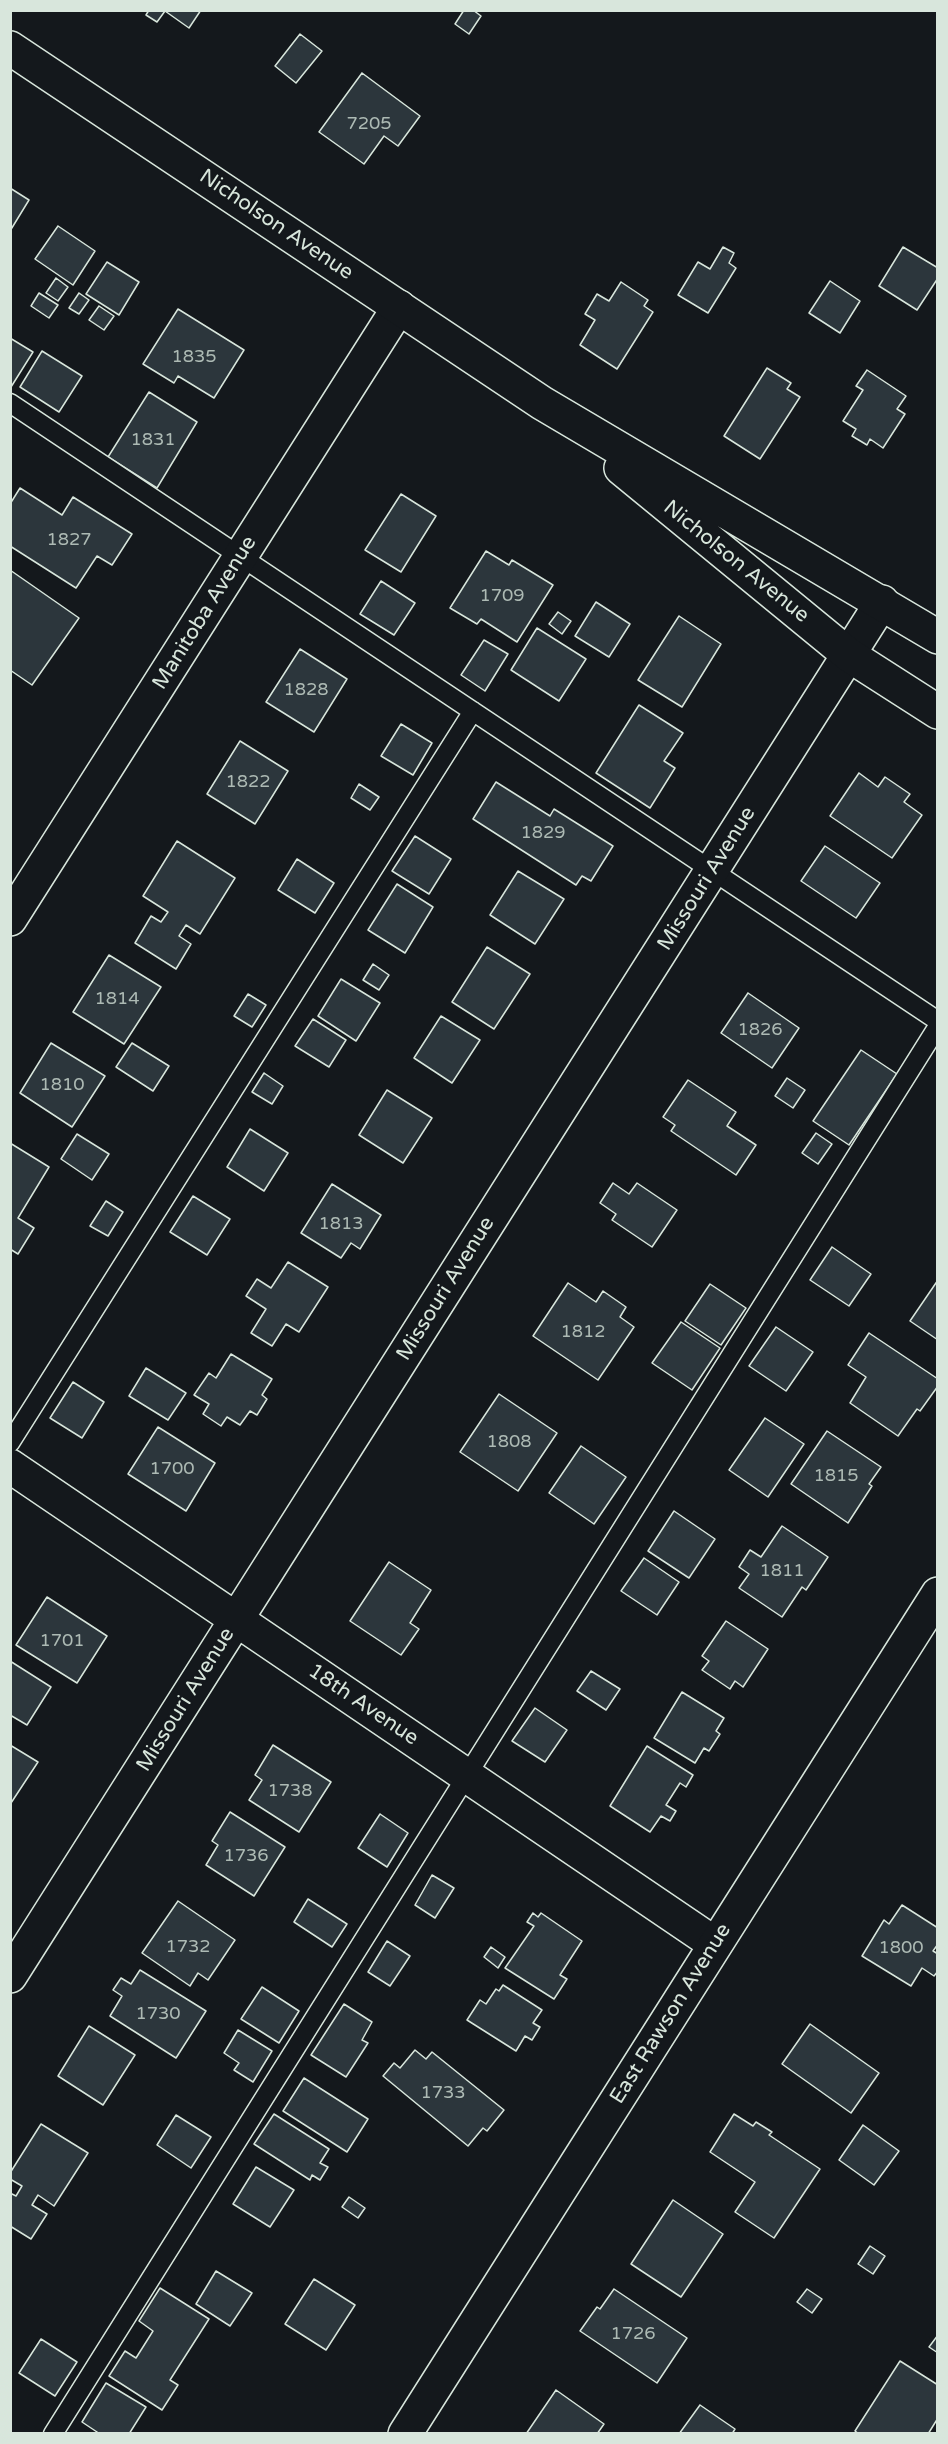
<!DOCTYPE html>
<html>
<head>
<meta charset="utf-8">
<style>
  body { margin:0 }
  #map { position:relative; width:948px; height:2444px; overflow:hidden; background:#14181c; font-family:"Varela Round",sans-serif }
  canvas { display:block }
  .frame { position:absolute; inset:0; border:12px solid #d8e6dc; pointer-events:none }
</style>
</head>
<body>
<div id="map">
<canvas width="948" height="2444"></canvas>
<div class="frame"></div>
</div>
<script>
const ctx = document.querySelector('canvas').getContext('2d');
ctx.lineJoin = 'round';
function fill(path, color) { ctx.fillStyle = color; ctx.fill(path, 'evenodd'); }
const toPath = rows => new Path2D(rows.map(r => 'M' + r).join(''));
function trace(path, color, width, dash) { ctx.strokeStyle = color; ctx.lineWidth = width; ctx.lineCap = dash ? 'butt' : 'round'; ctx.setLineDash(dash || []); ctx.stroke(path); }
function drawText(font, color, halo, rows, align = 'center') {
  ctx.font = font + ' "Varela Round",sans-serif'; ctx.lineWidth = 4.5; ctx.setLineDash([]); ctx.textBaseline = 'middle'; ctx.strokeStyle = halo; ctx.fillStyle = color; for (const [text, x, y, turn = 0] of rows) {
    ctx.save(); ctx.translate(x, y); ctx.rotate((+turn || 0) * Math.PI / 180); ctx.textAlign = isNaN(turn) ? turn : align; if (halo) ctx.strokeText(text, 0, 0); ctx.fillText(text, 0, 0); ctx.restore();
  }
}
const building = toPath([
  [149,10,201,10,189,28,165,11,157,22,146,15,149,10],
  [464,10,473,10,481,16,469,34,455,24,464,10],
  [300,34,322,51,296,83,275,66,300,34],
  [362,73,420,116,398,146,384,136,364,164,319,132,362,73],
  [10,188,29,200,10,231,10,188],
  [58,226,95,251,73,285,35,259,58,226],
  [723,247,734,253,729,263,736,268,708,313,678,295,698,262,710,269,723,247],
  [903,247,938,268,938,278,917,310,879,286,903,247],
  [107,262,139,282,119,315,86,294,107,262],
  [56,278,68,287,58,301,46,293,56,278],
  [830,281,860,301,840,333,809,313,830,281],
  [621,282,648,300,644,306,653,312,617,369,580,345,595,320,585,314,597,294,609,301,621,282],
  [39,293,58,305,49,318,31,306,39,293],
  [79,293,89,300,79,314,69,308,79,293],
  [99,306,114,316,104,330,89,320,99,306],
  [178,309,244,350,214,398,178,376,174,383,143,364,178,309],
  [10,338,33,352,11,387,10,387,10,338],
  [42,351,82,376,59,412,20,387,42,351],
  [767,368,791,383,787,389,800,397,760,459,724,436,767,368],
  [867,370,906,396,897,409,905,414,883,448,870,439,867,445,852,436,856,429,843,421,863,390,856,386,867,370],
  [149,392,197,422,157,488,108,457,149,392],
  [20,488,62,515,73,497,132,534,112,565,97,556,76,588,10,546,10,504,20,488],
  [401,494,436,516,401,572,365,550,401,494],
  [486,551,509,565,512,560,553,585,517,642,481,619,477,624,450,608,486,551],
  [10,570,79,618,32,685,10,670,10,570],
  [381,581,415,603,394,635,360,614,381,581],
  [596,602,630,624,609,657,575,636,596,602],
  [558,612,571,621,562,634,549,624,558,612],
  [679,616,721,644,682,707,638,680,679,616],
  [537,628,586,659,559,701,511,670,537,628],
  [484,640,508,654,485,691,461,675,484,640],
  [300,649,347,679,314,732,266,702,300,649],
  [639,705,683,733,664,761,675,768,650,808,596,773,639,705],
  [401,724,432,743,413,775,381,756,401,724],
  [240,741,288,771,255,824,207,794,240,741],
  [859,773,878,787,885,777,910,794,904,802,922,815,892,858,830,816,859,773],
  [496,782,550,816,554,809,613,846,591,881,582,876,576,885,473,819,496,782],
  [359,784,379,797,370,810,351,798,359,784],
  [415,836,451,859,429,894,392,871,415,836],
  [177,841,235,878,200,934,186,925,179,936,191,944,176,969,135,943,151,916,161,922,168,912,143,896,177,841],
  [825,846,880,883,856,918,801,881,825,846],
  [297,859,334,883,315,913,278,890,297,859],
  [518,871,564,899,535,944,490,915,518,871],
  [397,884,433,907,405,953,368,930,397,884],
  [487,947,530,974,494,1029,452,1002,487,947],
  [109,955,161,987,124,1044,73,1012,109,955],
  [373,964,389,975,379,990,363,980,373,964],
  [341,979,380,1003,356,1041,318,1016,341,979],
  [748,993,799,1028,772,1068,721,1033,748,993],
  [248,994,266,1005,252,1027,234,1016,248,994],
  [441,1016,480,1040,452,1083,414,1058,441,1016],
  [313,1019,346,1040,329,1067,295,1046,313,1019],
  [51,1043,105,1076,72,1127,20,1093,51,1043],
  [132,1043,169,1066,153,1091,116,1067,132,1043],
  [861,1050,897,1074,849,1145,813,1121,861,1050],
  [264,1073,283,1086,272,1104,252,1092,264,1073],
  [787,1078,805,1090,793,1108,775,1096,787,1078],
  [688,1080,736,1112,727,1126,756,1145,736,1175,671,1131,675,1125,663,1117,688,1080],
  [387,1090,432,1118,403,1163,359,1135,387,1090],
  [250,1129,288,1153,264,1191,227,1167,250,1129],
  [816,1133,832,1144,818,1164,802,1153,816,1133],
  [77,1134,109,1154,92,1180,61,1159,77,1134],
  [10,1143,49,1167,18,1218,34,1228,18,1254,10,1249,10,1143],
  [613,1183,629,1194,637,1183,677,1210,652,1247,612,1220,616,1214,600,1203,613,1183],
  [332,1184,381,1215,360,1249,351,1243,341,1258,301,1233,332,1184],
  [193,1196,230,1219,207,1255,170,1232,193,1196],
  [106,1201,123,1212,108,1236,90,1226,106,1201],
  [832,1247,871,1274,849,1306,810,1280,832,1247],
  [288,1262,328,1287,299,1332,286,1324,272,1346,251,1333,266,1309,246,1296,257,1279,271,1288,288,1262],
  [938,1280,938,1340,910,1321,938,1280],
  [568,1283,596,1302,603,1291,626,1307,620,1317,634,1327,598,1380,533,1336,568,1283],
  [710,1284,746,1308,721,1345,685,1321,710,1284],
  [681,1322,720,1348,692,1390,652,1363,681,1322],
  [776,1327,813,1352,786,1391,749,1366,776,1327],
  [869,1333,938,1379,938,1386,920,1411,917,1409,898,1436,850,1403,866,1377,848,1365,869,1333],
  [231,1354,272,1379,262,1395,267,1399,257,1415,250,1411,240,1425,227,1417,221,1426,203,1414,209,1404,194,1395,209,1373,216,1378,231,1354],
  [146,1368,186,1393,168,1420,129,1396,146,1368],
  [73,1382,104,1402,82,1438,50,1418,73,1382],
  [499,1394,557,1433,518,1491,460,1452,499,1394],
  [765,1418,804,1444,768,1497,729,1470,765,1418],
  [158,1427,215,1463,186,1511,128,1474,158,1427],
  [827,1431,881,1467,869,1484,872,1486,848,1523,791,1484,827,1431],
  [581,1446,626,1477,594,1524,549,1493,581,1446],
  [674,1511,715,1539,689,1578,648,1551,674,1511],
  [782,1526,828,1557,806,1590,802,1587,782,1617,739,1588,749,1574,739,1567,750,1550,761,1557,782,1526],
  [644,1558,679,1582,657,1615,621,1591,644,1558],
  [389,1562,431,1590,410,1623,419,1629,401,1655,350,1621,389,1562],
  [47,1597,107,1636,77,1683,16,1645,47,1597],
  [726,1621,768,1649,743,1687,735,1681,730,1689,702,1670,709,1661,702,1656,726,1621],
  [10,1661,51,1687,27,1725,10,1715,10,1661],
  [591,1671,620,1689,606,1710,577,1691,591,1671],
  [682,1692,724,1718,716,1731,720,1734,709,1751,704,1748,695,1763,654,1738,682,1692],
  [535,1708,567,1730,545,1762,512,1741,535,1708],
  [10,1745,38,1762,11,1803,10,1803,10,1745],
  [273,1745,331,1782,299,1832,249,1800,262,1780,255,1775,273,1745],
  [647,1746,693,1775,686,1787,680,1783,666,1805,676,1811,670,1821,661,1816,650,1832,610,1806,647,1746],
  [230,1812,285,1847,254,1896,206,1865,218,1845,212,1841,230,1812],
  [380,1814,408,1833,387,1867,358,1848,380,1814],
  [432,1875,454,1888,435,1918,415,1905,432,1875],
  [308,1899,347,1924,332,1947,294,1922,308,1899],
  [178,1901,235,1940,208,1980,198,1973,190,1986,142,1953,178,1901],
  [902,1905,938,1928,938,1944,933,1951,938,1954,938,1971,934,1976,922,1968,911,1986,862,1956,884,1920,889,1924,902,1905],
  [533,1913,538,1917,541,1913,582,1941,560,1975,567,1979,554,1999,505,1968,534,1926,527,1922,533,1913],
  [387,1941,410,1956,390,1986,368,1972,387,1941],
  [491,1947,505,1957,498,1968,484,1957,491,1947],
  [140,1970,206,2011,176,2058,110,2016,122,1996,113,1990,121,1978,131,1984,140,1970],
  [503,1985,542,2010,533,2023,540,2027,532,2040,525,2036,516,2051,467,2020,480,2000,486,2004,496,1989,499,1991,503,1985],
  [262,1987,299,2011,279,2043,241,2019,262,1987],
  [344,2004,372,2022,362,2040,368,2043,346,2077,311,2055,344,2004],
  [810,2024,879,2073,851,2113,782,2064,810,2024],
  [89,2026,135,2055,103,2105,58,2076,89,2026],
  [238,2030,272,2051,253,2082,234,2070,239,2063,224,2053,238,2030],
  [415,2050,426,2059,432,2052,504,2110,487,2131,483,2128,468,2146,383,2076,394,2063,400,2068,415,2050],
  [304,2078,368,2119,347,2152,283,2111,304,2078],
  [274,2114,329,2149,320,2163,328,2167,320,2180,312,2175,310,2180,254,2144,274,2114],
  [734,2114,753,2126,756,2122,772,2132,769,2135,820,2169,774,2238,735,2212,755,2182,710,2152,734,2114],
  [176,2115,211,2137,191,2168,157,2145,176,2115],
  [41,2124,88,2153,54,2206,38,2195,32,2205,47,2214,31,2239,10,2226,10,2193,16,2196,22,2186,10,2179,10,2173,41,2124],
  [863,2125,899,2151,874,2185,839,2160,863,2125],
  [256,2167,294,2190,270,2227,233,2204,256,2167],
  [349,2197,365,2208,358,2218,342,2207,349,2197],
  [673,2200,723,2234,681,2297,631,2264,673,2200],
  [870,2246,885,2256,873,2274,858,2264,870,2246],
  [216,2271,252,2293,230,2326,196,2304,216,2271],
  [314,2279,355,2305,326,2350,285,2324,314,2279],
  [160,2288,209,2319,170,2380,178,2385,162,2410,109,2376,125,2351,136,2358,153,2331,139,2321,160,2288],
  [614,2289,687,2338,657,2383,580,2331,597,2307,600,2309,614,2289],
  [807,2289,822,2299,812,2313,797,2302,807,2289],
  [938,2335,938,2353,929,2347,938,2335],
  [41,2339,77,2362,55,2396,19,2373,41,2339],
  [900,2361,938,2385,938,2418,928,2434,859,2434,855,2431,900,2361],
  [106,2383,146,2407,129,2434,100,2434,82,2422,106,2383],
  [556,2390,604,2424,597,2434,526,2434,556,2390],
  [700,2405,735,2429,732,2434,679,2434,700,2405]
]);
fill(building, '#2c363c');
trace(building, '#d8e6dc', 1.5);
const service = toPath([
  [10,403,938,1021],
  [10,1443,473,711],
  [53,2434,938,1026]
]);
const minor = toPath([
  [10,919,399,307],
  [10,1466,715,1944],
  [10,1976,882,602]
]);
const tertiary = toPath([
  [10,48,542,403,938,637],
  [621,468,849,655,938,712]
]);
const secondary = toPath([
  [405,2434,938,1594]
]);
trace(service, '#d8e6dc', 21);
trace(minor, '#d8e6dc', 36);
trace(tertiary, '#d8e6dc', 36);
trace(secondary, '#d8e6dc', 36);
trace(service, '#14181c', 18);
trace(minor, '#14181c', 33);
trace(tertiary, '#14181c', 33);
trace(secondary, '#14181c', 33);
drawText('18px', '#adbab4', null, [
  ["7205",369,124],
  ["1835",194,357],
  ["1831",153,440],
  ["1827",69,540],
  ["1709",502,596],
  ["1828",306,690],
  ["1822",248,782],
  ["1829",543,833],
  ["1814",117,999],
  ["1826",760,1030],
  ["1810",62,1085],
  ["1813",341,1224],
  ["1812",583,1332],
  ["1808",509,1442],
  ["1700",172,1469],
  ["1815",836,1476],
  ["1811",782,1571],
  ["1701",62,1641],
  ["1738",290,1791],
  ["1736",246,1856],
  ["1732",188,1947],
  ["1800",901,1948],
  ["1730",158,2014],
  ["1733",443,2093],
  ["1726",633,2334]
]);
drawText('21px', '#d8e6dc', '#14181c', [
  ["Nicholson Avenue",276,225,34],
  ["Nicholson Avenue",736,562,39],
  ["Manitoba Avenue",205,613,-58],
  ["Missouri Avenue",707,879,-58],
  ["Missouri Avenue",446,1289,-58],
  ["Missouri Avenue",186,1700,-58],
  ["18th Avenue",363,1705,34],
  ["East Rawson Avenue",671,2014,-58]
]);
</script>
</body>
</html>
